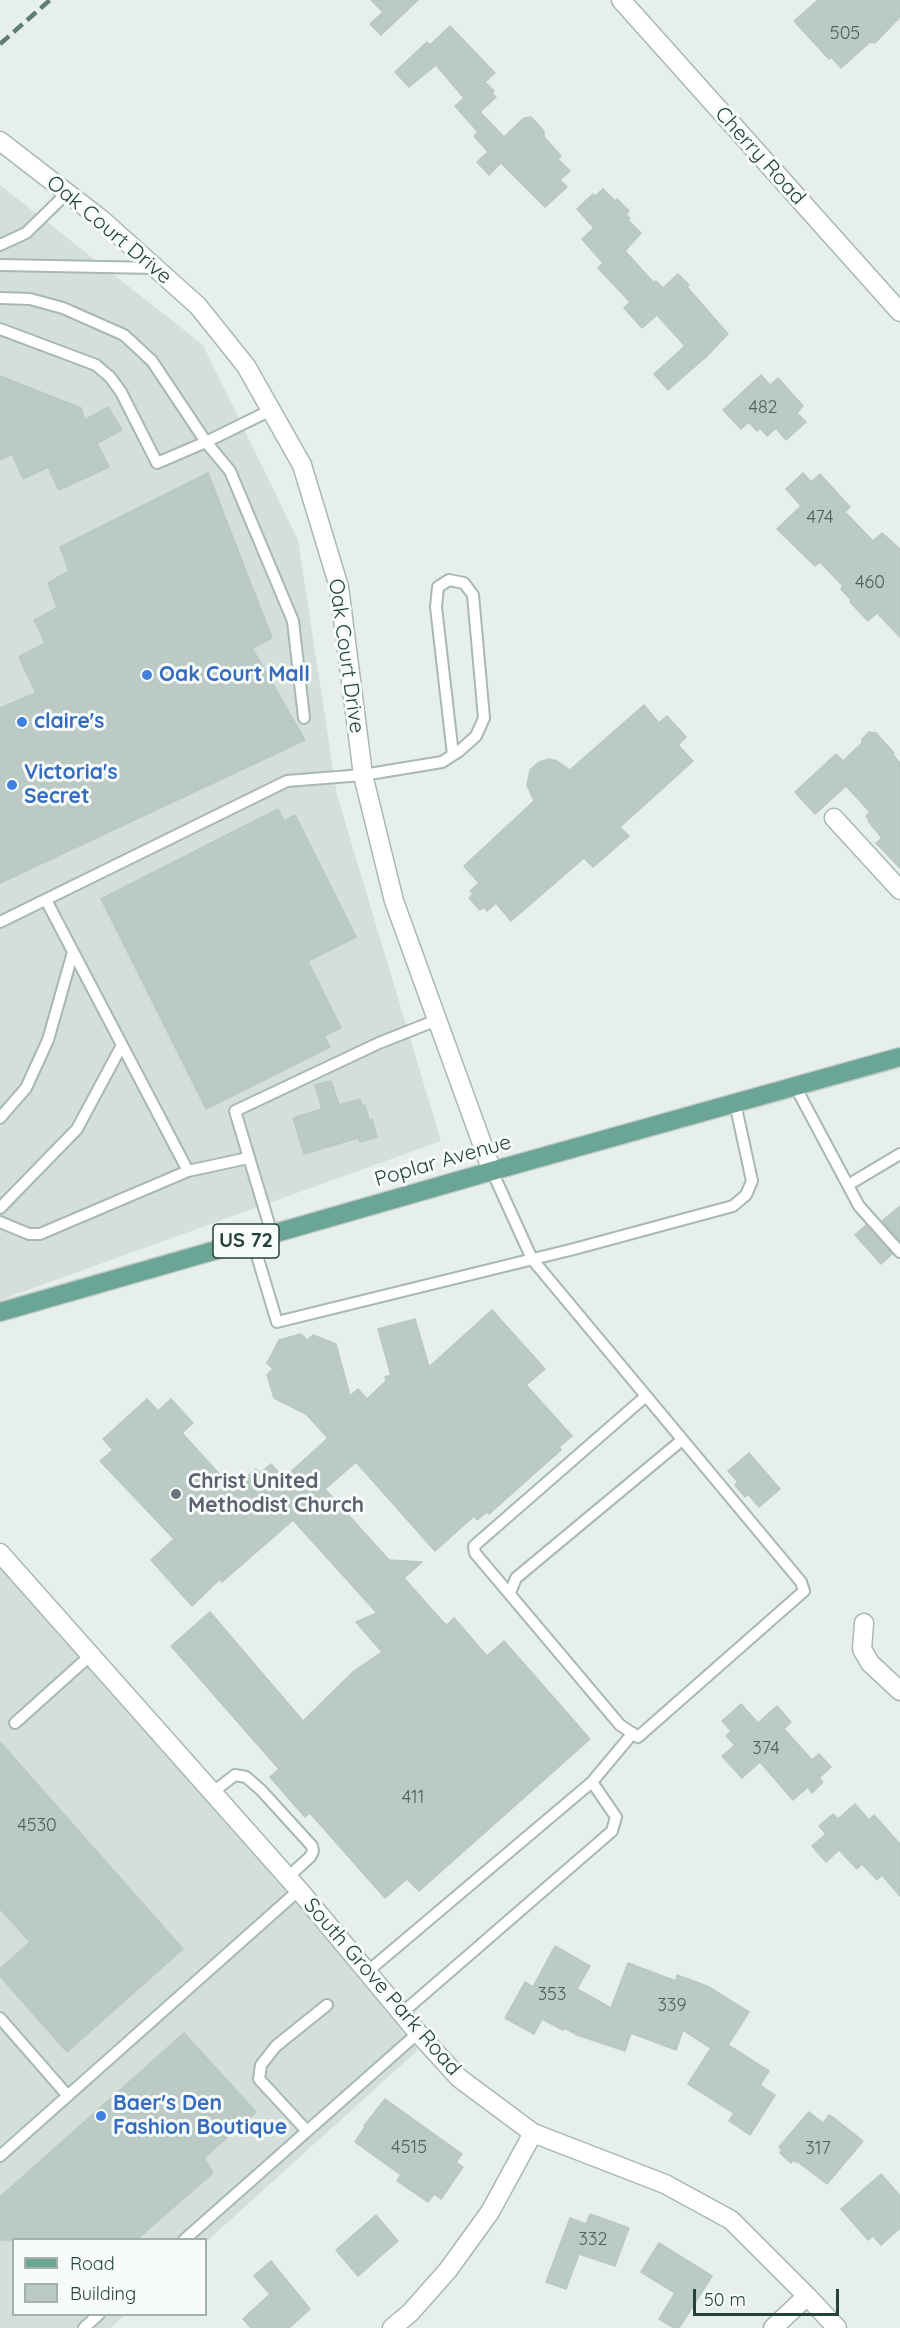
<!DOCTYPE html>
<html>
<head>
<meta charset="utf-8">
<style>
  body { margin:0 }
  #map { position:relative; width:900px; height:2328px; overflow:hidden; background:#e6efeb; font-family:Quicksand,sans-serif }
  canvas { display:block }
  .legend { position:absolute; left:12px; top:2238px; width:195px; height:78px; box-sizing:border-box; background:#f7fbf9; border:2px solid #a3b1ad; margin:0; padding:8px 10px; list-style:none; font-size:18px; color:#24423a }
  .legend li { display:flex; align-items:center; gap:12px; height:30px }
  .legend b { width:30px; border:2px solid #a3b1ad }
  .scale { position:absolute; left:693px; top:2289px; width:146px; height:27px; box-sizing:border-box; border:3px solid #24423a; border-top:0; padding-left:8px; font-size:18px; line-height:21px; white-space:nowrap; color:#24423a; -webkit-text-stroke:4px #f7fbf9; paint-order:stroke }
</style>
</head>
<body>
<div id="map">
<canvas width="900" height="2328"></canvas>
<ul class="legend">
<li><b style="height:8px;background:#6aa596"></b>Road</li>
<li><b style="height:16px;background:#bbcac4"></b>Building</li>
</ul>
<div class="scale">50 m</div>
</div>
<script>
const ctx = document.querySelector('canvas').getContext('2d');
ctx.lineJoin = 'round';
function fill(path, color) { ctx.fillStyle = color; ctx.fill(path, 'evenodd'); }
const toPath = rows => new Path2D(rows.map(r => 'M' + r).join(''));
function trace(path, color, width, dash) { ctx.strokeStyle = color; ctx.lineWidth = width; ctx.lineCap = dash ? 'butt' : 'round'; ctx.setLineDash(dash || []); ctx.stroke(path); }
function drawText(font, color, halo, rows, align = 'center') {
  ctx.font = font + ' Quicksand,sans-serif'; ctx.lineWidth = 6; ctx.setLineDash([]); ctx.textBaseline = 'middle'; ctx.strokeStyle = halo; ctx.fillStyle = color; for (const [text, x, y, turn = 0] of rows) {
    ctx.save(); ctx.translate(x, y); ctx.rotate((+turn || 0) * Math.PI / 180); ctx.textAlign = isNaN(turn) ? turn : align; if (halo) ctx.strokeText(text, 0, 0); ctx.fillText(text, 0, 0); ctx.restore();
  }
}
fill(toPath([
  [0,185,203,345,298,540,337,795,441,1141,0,1300],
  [0,1544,418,2050,206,2242,206,2240,14,2240,14,2314,125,2315,110,2328,0,2328]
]), '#d4dfda');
const building = toPath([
  [371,0,418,0,381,35,370,24,383,12,371,0],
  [818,0,900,0,900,17,875,43,870,42,841,68,831,57,829,59,794,21,818,0],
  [450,26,495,73,485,82,494,91,492,93,496,97,480,112,504,137,524,118,531,117,544,131,544,137,561,156,558,159,570,171,560,180,567,187,545,207,501,163,489,175,477,162,488,152,474,136,478,132,455,106,464,98,436,65,409,87,395,72,427,42,430,45,450,26],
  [603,189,615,201,617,199,629,211,626,214,630,218,628,220,641,233,625,251,654,283,656,281,663,288,678,274,689,285,687,287,728,334,707,356,668,390,654,374,685,346,657,315,642,328,624,308,630,302,598,268,603,263,582,239,594,228,577,209,593,194,595,196,603,189],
  [761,375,770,385,778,378,803,406,797,413,806,422,786,440,776,428,767,436,760,428,757,431,749,422,741,429,723,410,761,375],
  [0,376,81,408,85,420,108,407,122,430,97,443,109,467,59,490,48,467,23,479,12,454,0,460,0,376],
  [208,473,272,638,252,648,305,740,0,883,0,708,36,693,19,657,45,643,34,620,57,608,48,583,69,571,60,547,208,473],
  [803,473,811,482,820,474,850,507,845,512,873,541,882,533,900,549,900,637,877,613,868,621,850,602,851,600,841,589,843,586,820,562,815,566,777,529,801,506,786,489,803,473],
  [644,705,659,723,667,716,686,737,678,745,693,761,620,827,629,836,593,867,584,858,511,921,496,903,487,911,484,907,480,910,469,898,473,894,470,891,479,883,464,866,534,801,527,785,530,770,539,762,549,759,557,761,570,770,644,705],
  [869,732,876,733,894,753,893,755,900,763,900,868,876,843,882,838,868,821,869,820,866,816,870,812,846,786,815,814,795,792,836,754,843,761,862,743,862,739,869,732],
  [278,809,284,821,295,815,356,937,308,961,341,1028,324,1036,330,1047,206,1109,101,899,278,809],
  [331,1081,339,1105,360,1099,362,1106,365,1105,369,1120,372,1119,377,1137,360,1142,358,1138,304,1154,293,1118,322,1109,315,1085,331,1081],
  [900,1206,900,1241,882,1221,900,1206],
  [866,1225,892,1254,881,1264,855,1235,866,1225],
  [492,1310,545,1369,526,1385,572,1436,559,1447,561,1450,489,1514,487,1512,477,1520,474,1516,435,1551,356,1462,325,1489,389,1560,422,1562,404,1578,443,1622,447,1625,454,1618,487,1656,504,1641,590,1739,419,1891,407,1879,385,1898,310,1813,305,1817,270,1777,279,1769,171,1646,210,1612,303,1721,354,1671,382,1652,356,1622,377,1613,293,1520,222,1582,220,1579,192,1606,151,1560,174,1539,100,1461,113,1450,103,1439,147,1399,158,1411,171,1399,193,1423,182,1433,233,1489,256,1469,260,1473,271,1464,284,1478,328,1438,306,1414,274,1398,267,1375,273,1369,267,1363,279,1340,301,1334,307,1340,313,1335,336,1344,350,1396,358,1389,367,1399,386,1381,385,1377,391,1375,378,1329,415,1319,429,1367,492,1310],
  [749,1453,780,1489,759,1507,748,1494,745,1497,735,1485,738,1482,728,1471,749,1453],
  [741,1704,758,1723,777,1706,791,1722,784,1729,812,1760,819,1754,831,1767,819,1778,823,1782,812,1793,808,1787,793,1800,760,1762,742,1778,722,1756,735,1745,726,1736,731,1731,722,1721,741,1704],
  [0,1742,183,1949,67,2052,0,1976,0,1969,30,1942,0,1909,0,1742],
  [855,1804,869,1820,874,1815,900,1844,900,1896,882,1875,877,1880,862,1864,857,1869,839,1850,826,1862,812,1846,826,1834,819,1826,833,1814,838,1819,855,1804],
  [555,1946,590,1966,577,1989,611,2008,628,1963,676,1981,677,1975,707,1986,749,2012,728,2045,769,2071,760,2085,775,2095,750,2135,729,2121,734,2113,688,2084,711,2048,683,2030,676,2050,631,2033,625,2051,577,2035,565,2028,563,2030,542,2019,534,2034,505,2018,525,1982,533,1987,555,1946],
  [184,2033,256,2112,204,2158,213,2173,136,2240,0,2240,0,2197,184,2033],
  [385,2099,462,2154,456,2162,463,2167,441,2199,434,2194,428,2202,397,2181,401,2175,355,2142,365,2127,364,2126,385,2099],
  [809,2112,823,2123,829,2115,834,2118,863,2141,827,2184,798,2162,797,2163,793,2160,791,2163,780,2153,782,2150,779,2147,809,2112],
  [881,2174,900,2196,900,2228,881,2245,873,2236,868,2240,841,2209,881,2174],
  [590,2214,629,2228,615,2266,579,2254,566,2289,546,2282,570,2218,586,2224,590,2214],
  [376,2215,398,2241,358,2276,336,2250,376,2215],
  [659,2243,712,2276,679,2328,674,2328,659,2319,675,2293,641,2272,659,2243],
  [271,2261,310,2309,289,2328,251,2328,243,2319,270,2294,254,2276,271,2261]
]);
fill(building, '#bbcac4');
trace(building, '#b8c9c2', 1.5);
const service = toPath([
  [0,245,26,233,67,193],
  [0,265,155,268],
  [0,298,30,299,63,308,124,335,152,361,206,442,271,410],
  [0,329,96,365,110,377,121,392,157,463,206,442,230,471,293,621,304,718],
  [0,922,287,781,363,775,442,762,453,755,458,752,476,736,484,718,473,595,464,583,449,580,438,587,436,607,453,755],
  [122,1045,188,1171],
  [795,1086,859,1206,900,1252],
  [0,1118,26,1088,48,1040,73,952],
  [492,1171,532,1259,801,1582,804,1591,638,1737,620,1725,475,1553,474,1546,646,1396],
  [848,1185,900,1154],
  [0,1208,77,1129,122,1045,46,900],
  [0,1222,29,1234,40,1234,188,1171,248,1158],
  [272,1234,235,1111,379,1043,437,1020],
  [252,1239,277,1322,574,1249,733,1206,746,1195,752,1181,735,1103],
  [510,1593,516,1578,682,1440],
  [15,1723,92,1654],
  [213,1792,235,1775,246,1777,261,1790,312,1846,313,1851,310,1857,288,1877],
  [367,1972,592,1782,633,1733],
  [402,2013,612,1831,616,1817,592,1782],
  [0,2018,68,2096],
  [307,2131,259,2079,261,2065,276,2046,327,2005],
  [0,2156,299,1890],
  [184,2240,418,2033],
  [84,2328,99,2314]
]);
const minor = toPath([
  [621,0,900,312],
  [834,818,900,890],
  [0,1553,299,1890,418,2033,459,2078,533,2133,665,2184,731,2220,807,2296,837,2328],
  [864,1623,862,1649,870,1663,900,1691],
  [392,2328,410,2313,448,2270,490,2212,533,2133],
  [773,2328,807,2296]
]);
const tertiary = toPath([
  [0,141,101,219,198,306,246,366,302,465,339,587,363,775,394,901,492,1171]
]);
const primary = toPath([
  [0,1312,492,1171,900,1057]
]);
trace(service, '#a8b8b2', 14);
trace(minor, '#a8b8b2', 21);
trace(tertiary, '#a8b8b2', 21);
trace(primary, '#c2cac8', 21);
trace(service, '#fff', 10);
trace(minor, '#fff', 18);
trace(tertiary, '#fff', 18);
trace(primary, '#6aa596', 18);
trace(toPath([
  [0,44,50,0]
]), '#5f7d75', 4.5, [12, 6]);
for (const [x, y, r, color] of [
  [147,675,6,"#3f7fe0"],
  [22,722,6,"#3f7fe0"],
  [12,785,6,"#3f7fe0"],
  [176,1494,6,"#6b7280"],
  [101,2116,6,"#3f7fe0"]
]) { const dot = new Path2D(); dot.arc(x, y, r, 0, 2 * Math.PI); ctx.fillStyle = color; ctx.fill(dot); trace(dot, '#f7fbf9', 2); }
drawText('18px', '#4a645c', null, [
  ["505",845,34],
  ["482",763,408],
  ["474",820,518],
  ["460",870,583],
  ["374",766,1749],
  ["411",413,1798],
  ["4530",37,1826],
  ["353",552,1995],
  ["339",672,2006],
  ["4515",409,2148],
  ["317",818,2149],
  ["332",593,2240]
]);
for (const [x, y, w] of [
  [246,1241,66]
]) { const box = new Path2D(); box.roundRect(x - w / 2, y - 17, w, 34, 4.5); ctx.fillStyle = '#f7fbf9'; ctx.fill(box); trace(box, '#24423a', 1.5); }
drawText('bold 20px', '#24423a', null, [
  ["US 72",246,1241]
]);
drawText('21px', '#24423a', '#f7fbf9', [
  ["Cherry Road",760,156,48],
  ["Oak Court Drive",109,230,40],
  ["Oak Court Drive",346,656,82],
  ["Poplar Avenue",443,1161,-16],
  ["South Grove Park Road",382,1987,49]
]);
drawText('bold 21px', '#366cbe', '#f7fbf9', [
  ["Oak Court Mall",159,675],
  ["claire's",34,722],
  ["Victoria's",24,773],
  ["Secret",24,797],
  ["Baer's Den",113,2104],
  ["Fashion Boutique",113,2128]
], 'left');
drawText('bold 21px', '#5b616d', '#f7fbf9', [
  ["Christ United",188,1482],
  ["Methodist Church",188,1506]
], 'left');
</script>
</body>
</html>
